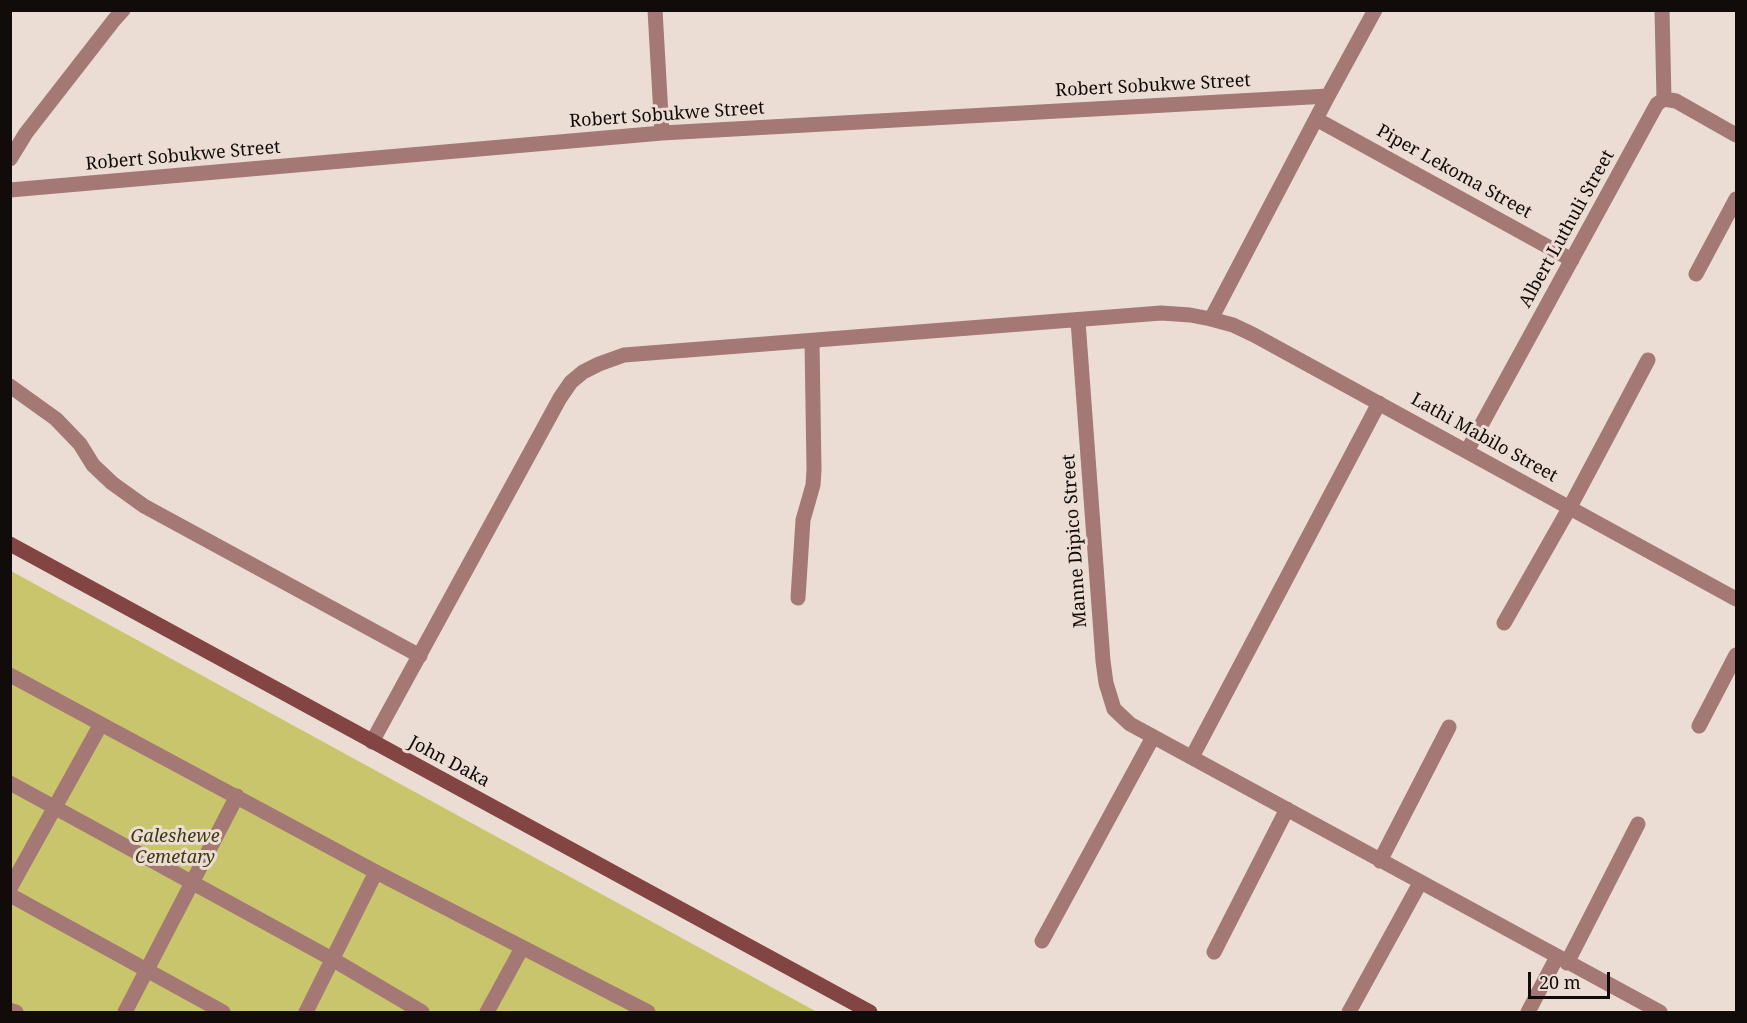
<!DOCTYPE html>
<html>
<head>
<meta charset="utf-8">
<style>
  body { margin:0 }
  #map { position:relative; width:1747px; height:1023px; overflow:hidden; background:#ecddd4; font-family:"Noto Serif",serif }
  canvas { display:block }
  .frame { position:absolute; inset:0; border:12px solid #110c09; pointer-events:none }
  .scale { position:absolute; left:1528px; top:972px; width:82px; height:27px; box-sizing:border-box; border:3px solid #110c09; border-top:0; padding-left:8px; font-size:18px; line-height:21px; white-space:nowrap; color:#110c09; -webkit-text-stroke:4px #ecddd4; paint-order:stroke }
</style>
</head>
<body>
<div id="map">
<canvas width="1747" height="1023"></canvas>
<div class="frame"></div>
<div class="scale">20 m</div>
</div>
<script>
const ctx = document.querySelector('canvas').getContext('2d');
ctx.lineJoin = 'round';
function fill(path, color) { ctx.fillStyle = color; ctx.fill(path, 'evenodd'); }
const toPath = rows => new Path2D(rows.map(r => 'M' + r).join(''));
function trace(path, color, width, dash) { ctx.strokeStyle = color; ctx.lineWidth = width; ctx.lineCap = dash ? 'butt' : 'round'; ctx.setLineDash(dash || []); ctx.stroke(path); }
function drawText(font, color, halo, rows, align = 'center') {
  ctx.font = font + ' "Noto Serif",serif'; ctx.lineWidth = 6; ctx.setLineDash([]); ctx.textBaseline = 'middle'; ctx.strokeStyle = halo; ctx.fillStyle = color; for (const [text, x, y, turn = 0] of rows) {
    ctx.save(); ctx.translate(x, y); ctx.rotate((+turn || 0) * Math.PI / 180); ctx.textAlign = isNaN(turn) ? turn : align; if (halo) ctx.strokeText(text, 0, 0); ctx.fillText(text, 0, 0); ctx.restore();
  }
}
fill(toPath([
  [11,571,817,1012,11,1012]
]), '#c9c56d');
trace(toPath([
  [798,598,803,520,813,485,814,470,812,341],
  [10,675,376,872,648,1012],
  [10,783,332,959,422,1012],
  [10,888,101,724],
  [10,895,223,1012],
  [10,1010,16,1012],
  [125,1012,237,796],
  [306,1012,376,872],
  [487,1012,522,948]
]), '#a47875', 15);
trace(toPath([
  [655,10,662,133],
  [1662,10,1664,99],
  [1316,119,1572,260],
  [10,159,26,133,114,20,123,10],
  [10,190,662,133,1328,96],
  [1696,274,1736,199],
  [1211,319,1328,96,1375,10],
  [1078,321,1103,661,1106,683,1114,709,1130,724,1660,1012],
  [10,386,56,419,80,444,93,465,112,483,144,506,420,656],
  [1467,451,1657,104,1664,99,1676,101,1736,135],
  [1504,623,1570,507,1648,360],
  [1699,726,1736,655],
  [372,742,560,398,571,382,583,372,599,364,624,355,1161,313,1190,315,1211,319,1233,325,1254,335,1736,599],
  [1192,757,1379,403],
  [1380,861,1449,727],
  [1042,941,1153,737],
  [1214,952,1287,809],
  [1567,963,1638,824],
  [1349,1012,1420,883],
  [1528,1012,1557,957]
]), '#a47875', 15);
trace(toPath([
  [10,544,870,1012]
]), '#834543', 15);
drawText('18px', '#110c09', '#ecddd4', [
  ["Robert Sobukwe Street",1153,86,-3],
  ["Robert Sobukwe Street",667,115,-4],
  ["Robert Sobukwe Street",183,156,-5],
  ["Piper Lekoma Street",1454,172,29],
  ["Albert Luthuli Street",1567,229,-61],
  ["Lathi Mabilo Street",1484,438,29],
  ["Manne Dipico Street",1075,541,-94],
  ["John Daka",449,762,28]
]);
drawText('italic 18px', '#3e3b10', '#ecddd4', [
  ["Galeshewe",175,837],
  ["Cemetary",175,858]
]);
</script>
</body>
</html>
